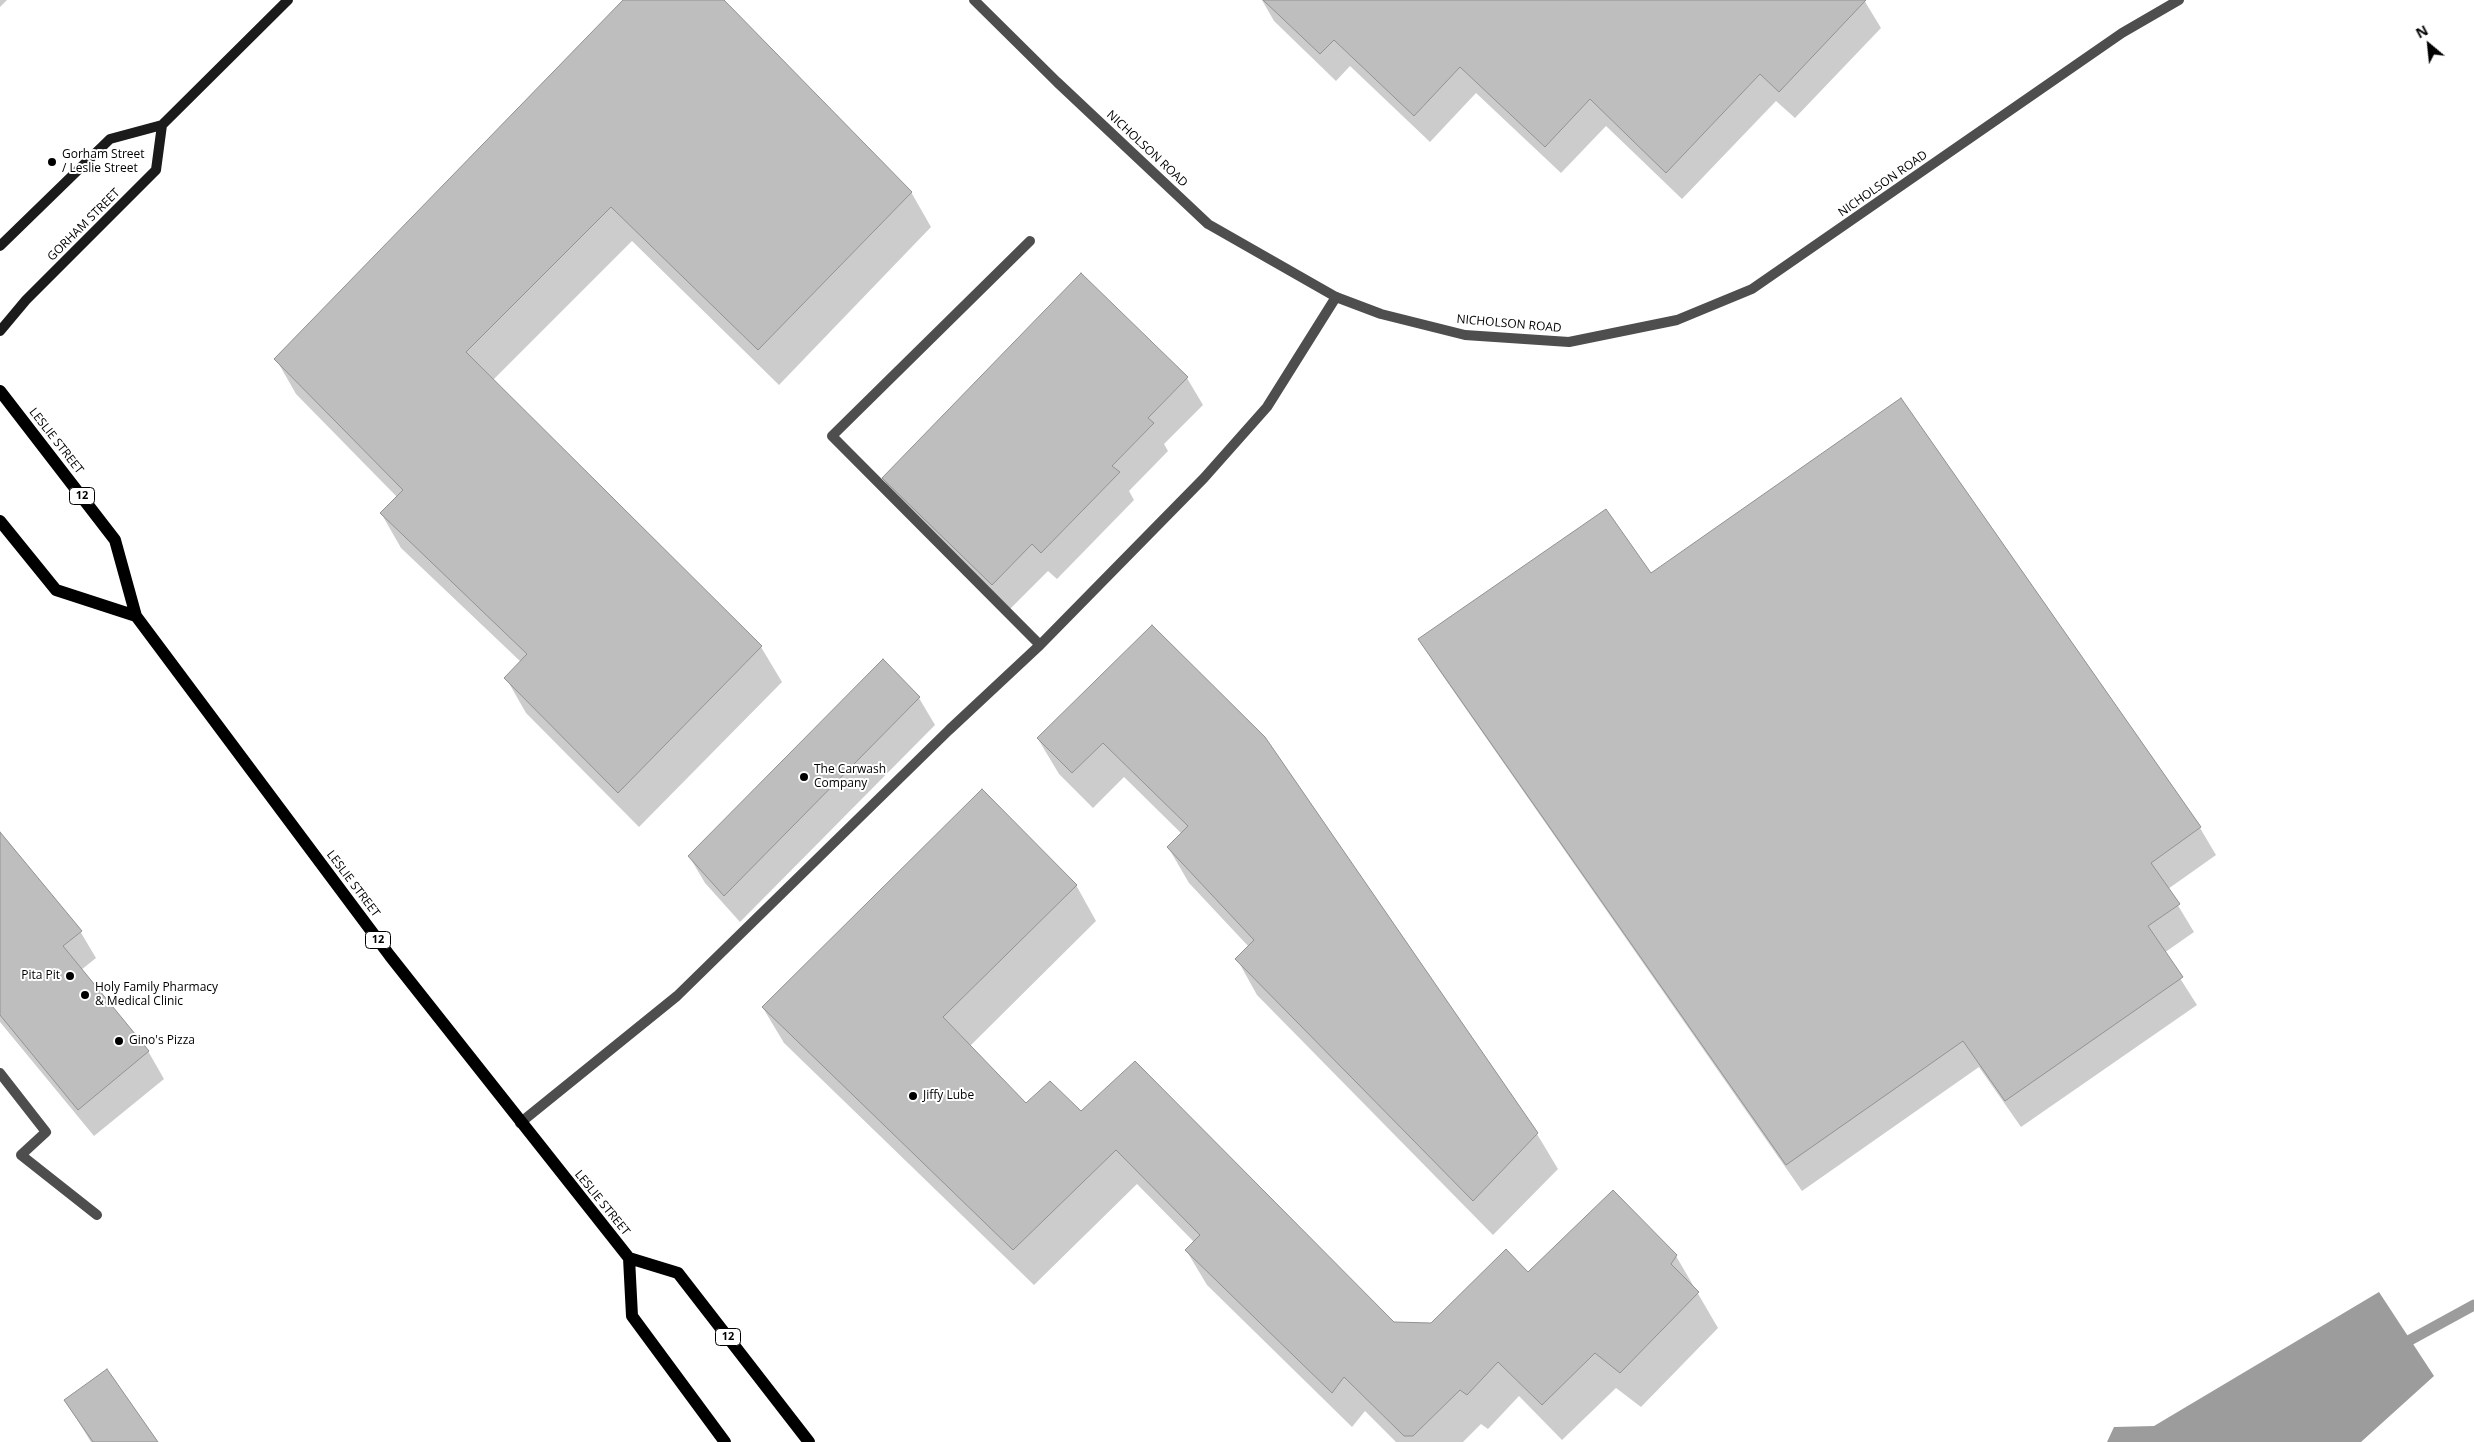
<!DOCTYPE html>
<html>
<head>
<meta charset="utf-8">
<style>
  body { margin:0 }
  #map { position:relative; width:2474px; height:1442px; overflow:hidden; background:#fff; font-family:"Open Sans",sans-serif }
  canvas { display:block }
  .north { position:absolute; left:2404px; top:20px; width:50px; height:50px; -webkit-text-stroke:4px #fff; paint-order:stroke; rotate:332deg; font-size:14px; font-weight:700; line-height:20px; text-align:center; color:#000 }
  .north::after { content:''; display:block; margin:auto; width:18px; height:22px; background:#000; clip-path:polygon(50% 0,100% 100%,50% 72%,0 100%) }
</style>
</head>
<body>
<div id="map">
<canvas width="2474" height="1442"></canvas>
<div class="north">N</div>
</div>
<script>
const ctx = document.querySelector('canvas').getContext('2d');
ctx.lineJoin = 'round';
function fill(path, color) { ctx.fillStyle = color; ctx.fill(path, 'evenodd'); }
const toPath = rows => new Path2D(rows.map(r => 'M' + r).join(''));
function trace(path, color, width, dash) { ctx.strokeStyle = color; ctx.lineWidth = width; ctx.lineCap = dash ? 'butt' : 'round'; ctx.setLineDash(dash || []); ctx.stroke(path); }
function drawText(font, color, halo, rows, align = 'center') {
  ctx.font = font + ' "Open Sans",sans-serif'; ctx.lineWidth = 4; ctx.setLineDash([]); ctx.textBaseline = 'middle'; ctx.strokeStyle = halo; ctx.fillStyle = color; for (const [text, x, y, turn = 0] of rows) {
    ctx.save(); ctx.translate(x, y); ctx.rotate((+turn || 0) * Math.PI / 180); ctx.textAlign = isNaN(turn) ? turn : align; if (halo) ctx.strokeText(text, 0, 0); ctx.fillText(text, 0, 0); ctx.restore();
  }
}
fill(toPath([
  [2379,1292,2434,1376,2361,1442,2107,1442,2114,1427,2154,1426]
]), '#9c9c9c');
fill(toPath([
  [0,0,7,0,0,7],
  [625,0,722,0,911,192,931,227,779,385,632,241,492,381,761,647,782,682,639,827,526,713,506,678,521,662,401,548,381,513,397,497,296,394,276,359],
  [1262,0,1864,0,1881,28,1795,118,1776,101,1682,199,1606,126,1561,173,1476,93,1430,142,1350,66,1336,81,1274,21],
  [1187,378,1203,405,1164,444,1168,451,1129,491,1134,500,1057,579,1048,571,1008,611,899,505,883,478],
  [1901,400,2200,828,2216,855,2168,889,2194,932,2164,953,2197,1005,2021,1127,1979,1067,1802,1191,1436,666,1420,640,1651,575],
  [1152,627,1537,1134,1558,1169,1493,1235,1257,995,1237,959,1249,947,1189,883,1168,847,1182,834,1124,777,1093,808,1059,774,1038,739],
  [883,661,919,698,935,725,740,922,705,883,689,856],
  [0,834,80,931,96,958,81,970,148,1051,164,1079,94,1136,0,1022],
  [1076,885,1096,921,970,1046,1026,1105,1081,1113,1393,1323,1431,1324,1528,1274,1676,1256,1718,1328,1641,1407,1616,1388,1562,1440,1519,1396,1488,1429,1481,1424,1463,1442,1396,1442,1365,1411,1352,1427,1207,1285,1186,1250,1194,1242,1137,1184,1034,1285,784,1043,763,1008],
  [65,1400,157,1442,91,1442]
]), '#0003');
trace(toPath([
  [2410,1340,2474,1305]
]), '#9c9c9c', 11);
const building = toPath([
  [623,0,724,0,912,192,758,350,611,207,466,352,762,646,618,793,504,678,527,654,380,513,403,490,274,359,623,0],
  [1263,0,1866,0,1779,92,1760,74,1666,173,1590,99,1545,147,1460,67,1414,116,1334,40,1320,54,1263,0],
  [1081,273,1188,377,1148,418,1154,423,1112,466,1120,472,1041,553,1032,544,992,585,882,478,1081,273],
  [1901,398,2201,827,2151,863,2180,904,2148,926,2183,977,2005,1101,1963,1041,1786,1165,1418,639,1606,509,1651,573,1901,398],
  [1152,625,1265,737,1538,1133,1473,1201,1235,959,1254,940,1167,847,1188,826,1103,743,1072,773,1037,738,1152,625],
  [883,659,920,697,724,896,688,856,883,659],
  [982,789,1077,885,943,1017,1026,1103,1050,1081,1081,1111,1135,1061,1394,1322,1431,1323,1506,1249,1528,1272,1613,1190,1677,1255,1671,1264,1699,1292,1620,1373,1595,1353,1542,1405,1498,1362,1467,1395,1460,1390,1413,1436,1404,1436,1344,1377,1332,1393,1185,1250,1200,1235,1116,1150,1013,1250,762,1007,982,789],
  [0,832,82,931,63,946,149,1051,78,1110,0,1015,0,832],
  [107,1369,158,1442,93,1442,64,1400,107,1369]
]);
fill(building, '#bebebe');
trace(building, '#929292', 1);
trace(toPath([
  [1030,241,832,436,1040,645],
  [0,1073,46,1132,21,1155,97,1215],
  [520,1123,677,996,949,730,1040,645,1204,478,1267,407,1336,297]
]), '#4e4e4e', 10);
trace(toPath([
  [974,0,1057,82,1208,224,1336,297,1381,314,1465,335,1569,342,1677,320,1752,289,2122,33,2179,0]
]), '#4e4e4e', 10);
trace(toPath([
  [0,246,110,139,162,125,288,0],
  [0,331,26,300,156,170,162,125]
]), '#1b1b1b', 10);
trace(toPath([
  [0,391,115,540,136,616,390,956,629,1258,678,1273,809,1442],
  [0,521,56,590,136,616],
  [629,1258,632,1316,725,1442]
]), '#000', 12);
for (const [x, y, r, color] of [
  [52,162,5,"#000"],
  [804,777,5,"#000"],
  [70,976,5,"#000"],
  [85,995,5,"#000"],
  [119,1041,5,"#000"],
  [913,1096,5,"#000"]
]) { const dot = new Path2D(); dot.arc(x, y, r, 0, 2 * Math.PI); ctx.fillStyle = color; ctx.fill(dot); trace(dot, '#fff', 2); }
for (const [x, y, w] of [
  [82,496,25],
  [378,940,25],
  [728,1337,25]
]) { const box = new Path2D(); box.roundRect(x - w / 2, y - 8.5, w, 17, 4); ctx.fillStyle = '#fff'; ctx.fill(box); trace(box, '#000', 1); }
drawText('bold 11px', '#000', null, [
  ["12",82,496],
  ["12",378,940],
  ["12",728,1337]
]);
drawText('12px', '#000', '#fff', [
  ["NICHOLSON ROAD",1147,149,43],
  ["NICHOLSON ROAD",1883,184,-35],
  ["GORHAM STREET",84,225,-45],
  ["NICHOLSON ROAD",1509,324,5],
  ["LESLIE STREET",56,441,52],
  ["LESLIE STREET",353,884,53],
  ["LESLIE STREET",602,1203,51]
]);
drawText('12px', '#000', '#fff', [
  ["Gorham Street",62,155],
  ["/ Leslie Street",62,169],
  ["The Carwash",814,770],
  ["Company",814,784],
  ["Pita Pit",60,976,"right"],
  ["Holy Family Pharmacy",95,988],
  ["& Medical Clinic",95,1002],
  ["Gino's Pizza",129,1041],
  ["Jiffy Lube",923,1096]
], 'left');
</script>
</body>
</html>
